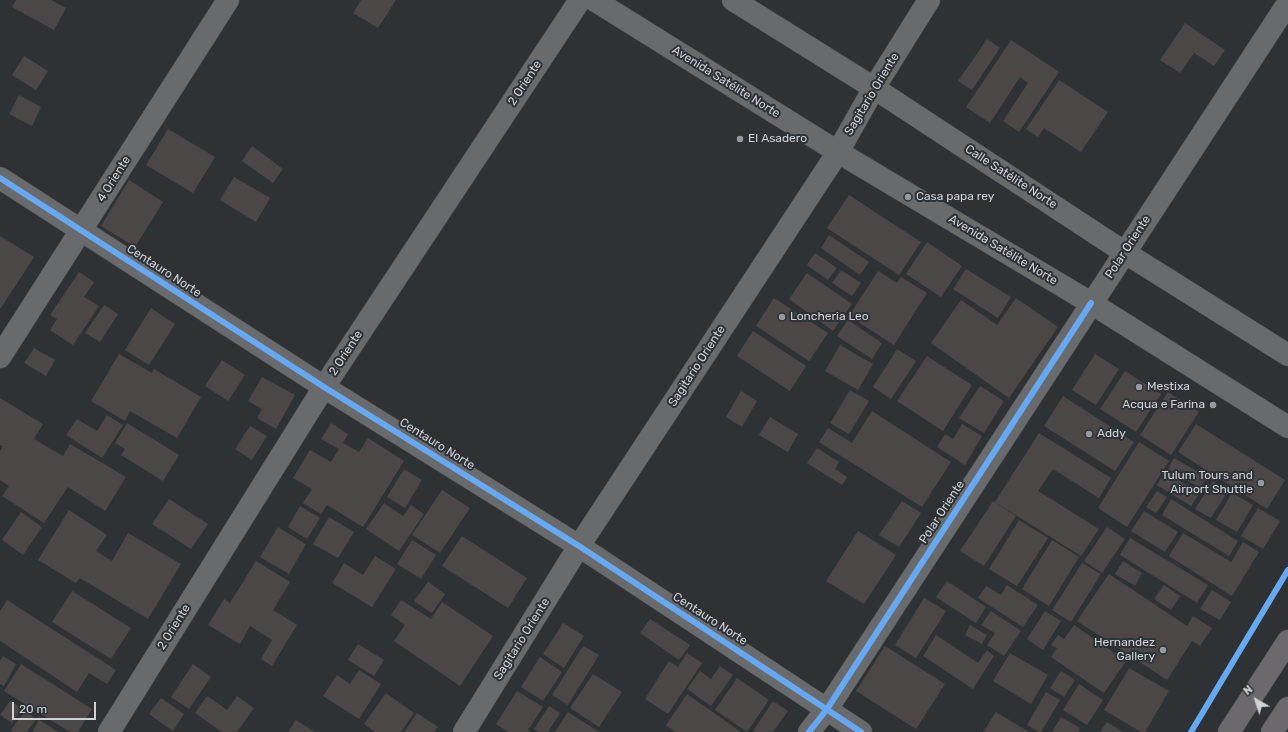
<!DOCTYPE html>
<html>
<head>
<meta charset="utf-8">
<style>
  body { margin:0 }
  #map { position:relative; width:1288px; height:732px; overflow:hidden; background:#2f3235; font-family:Rubik,sans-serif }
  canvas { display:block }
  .north { position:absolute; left:1236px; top:680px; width:40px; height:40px; -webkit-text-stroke:3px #2d3237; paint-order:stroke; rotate:321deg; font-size:11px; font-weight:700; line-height:16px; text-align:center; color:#ced1d5 }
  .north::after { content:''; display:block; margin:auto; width:14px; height:18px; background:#ced1d5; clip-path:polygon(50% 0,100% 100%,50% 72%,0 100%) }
  .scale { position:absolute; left:12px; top:702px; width:84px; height:18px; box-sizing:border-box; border:2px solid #ced1d5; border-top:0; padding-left:5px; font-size:12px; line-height:14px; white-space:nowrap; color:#ced1d5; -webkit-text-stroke:3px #2d3237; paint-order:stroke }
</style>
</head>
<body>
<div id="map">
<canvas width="1288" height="732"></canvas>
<div class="north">N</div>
<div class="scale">20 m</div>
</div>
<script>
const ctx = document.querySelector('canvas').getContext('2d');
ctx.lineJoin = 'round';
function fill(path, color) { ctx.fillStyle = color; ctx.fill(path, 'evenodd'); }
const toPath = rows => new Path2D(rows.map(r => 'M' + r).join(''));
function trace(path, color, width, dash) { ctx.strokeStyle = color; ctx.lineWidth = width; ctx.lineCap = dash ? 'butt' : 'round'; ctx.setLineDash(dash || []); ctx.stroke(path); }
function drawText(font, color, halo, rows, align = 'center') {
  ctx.font = font + ' Rubik,sans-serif'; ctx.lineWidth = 4; ctx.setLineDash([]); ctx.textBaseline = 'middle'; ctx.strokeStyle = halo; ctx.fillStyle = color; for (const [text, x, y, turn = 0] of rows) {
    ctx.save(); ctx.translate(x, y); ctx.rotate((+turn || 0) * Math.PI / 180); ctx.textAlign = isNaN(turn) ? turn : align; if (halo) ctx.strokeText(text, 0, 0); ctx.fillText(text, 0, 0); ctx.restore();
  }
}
fill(toPath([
  [16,0,51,0,66,8,54,30,12,7],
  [361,0,396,0,378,28,353,13],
  [1185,23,1225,50,1214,66,1194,53,1180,73,1160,60],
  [987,39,1000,48,972,90,958,81],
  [1011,40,1059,72,1019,132,1003,121,1028,83,1020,77,990,123,966,107],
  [24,56,48,71,36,90,12,75],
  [1059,80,1108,112,1081,152,1044,128,1038,137,1026,129],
  [19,95,41,107,32,126,9,114],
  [168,129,215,157,193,193,146,165],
  [252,146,283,169,273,183,242,161],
  [234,177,270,198,256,222,220,200],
  [129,180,163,202,135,247,101,226],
  [849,195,921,242,899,275,827,228],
  [829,235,869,262,860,275,821,248],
  [0,236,34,257,1,308,0,308],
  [927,242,962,266,941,297,906,274],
  [815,253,837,268,828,280,807,265],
  [966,269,1011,297,998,318,953,289],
  [841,270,861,283,852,296,832,283],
  [878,271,897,283,901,277,927,293,894,345,849,316],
  [79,272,94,282,84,297,99,306,73,345,50,330,57,319,50,315],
  [807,273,852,304,833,331,789,299],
  [774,298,828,333,809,361,756,326],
  [1016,298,1058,327,1009,398,931,343,961,300,997,325],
  [104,305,118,314,100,342,85,333],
  [151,308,175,324,149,365,125,350],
  [848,320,882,343,872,359,837,336],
  [753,331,806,366,790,391,737,356],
  [840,345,873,364,858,390,825,371],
  [34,348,55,360,46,376,24,363],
  [897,349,916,361,891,399,873,387],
  [119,354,152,373,154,369,201,397,177,438,130,411,125,421,91,401],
  [1095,354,1119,369,1096,405,1072,390],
  [927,356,972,385,943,431,897,401],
  [222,360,245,375,228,401,205,386],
  [1125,371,1161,394,1136,432,1100,409],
  [262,377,295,395,276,429,257,418,262,409,248,401],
  [980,386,1004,401,984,433,959,418],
  [850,390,869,401,849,434,830,423],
  [741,391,757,401,742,427,726,417],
  [1168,392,1199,412,1171,455,1140,435],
  [1063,396,1134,442,1115,471,1044,426],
  [0,398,43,424,34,439,63,456,70,444,126,477,105,511,68,487,44,523,2,496,9,486,0,480,0,451,3,446,0,445],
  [872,411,951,462,922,507,819,442,828,428,852,443],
  [107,415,123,425,102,458,66,435,77,419,97,431],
  [770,417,798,434,788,452,759,435],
  [127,423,179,455,163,481,121,455,125,449,115,443],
  [331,423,348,434,343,443,359,452,368,438,404,461,363,527,327,505,321,514,303,503,312,489,293,478,310,450,331,462,339,449,321,439],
  [962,424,982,436,965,465,937,447,945,434,953,439],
  [1196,424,1285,480,1267,509,1178,452],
  [250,426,267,436,252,460,235,449],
  [1039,433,1111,478,1099,498,1053,469,1038,491,1099,529,1081,556,995,502],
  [1139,442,1169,461,1127,527,1098,508],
  [817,448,839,462,835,469,847,477,842,485,807,463],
  [1174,458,1207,477,1200,488,1168,469],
  [404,469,422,480,405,508,387,497],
  [1165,472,1200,493,1191,506,1157,485],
  [1213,481,1228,491,1211,518,1195,509],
  [442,490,470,508,440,553,412,535],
  [1157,491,1167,497,1156,513,1146,507],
  [1232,493,1253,505,1237,532,1216,520],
  [169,499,208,524,191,549,152,524],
  [1171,499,1238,541,1229,556,1162,515],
  [902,501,921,513,899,547,879,535],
  [993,501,1016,516,984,566,960,551],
  [384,503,403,516,411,505,424,514,399,551,366,529],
  [300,506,320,518,307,539,288,527],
  [1258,508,1280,521,1263,549,1241,536],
  [69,510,107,535,96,551,112,561,128,533,181,564,148,619,80,578,76,583,38,560],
  [1144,511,1178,532,1165,552,1131,531],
  [21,512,42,527,23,555,2,540],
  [329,517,354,532,338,558,313,544],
  [1019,520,1048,538,1017,586,989,569],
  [278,527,306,544,289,574,260,557],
  [1107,527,1125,539,1102,573,1084,561],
  [858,531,896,555,864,604,826,581],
  [1183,533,1231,562,1243,542,1259,552,1232,596,1169,556],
  [462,536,527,578,508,608,442,566],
  [1130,538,1208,585,1197,603,1120,555],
  [412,540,436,555,421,579,397,564],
  [1052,540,1079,557,1049,606,1022,589],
  [375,556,396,569,372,607,332,583,344,563,363,575],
  [256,561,290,582,273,610,297,625,272,666,261,659,272,640,250,626,240,644,208,625,224,599,230,603],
  [1123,561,1142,573,1135,586,1115,574],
  [1082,563,1101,574,1071,622,1052,610],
  [1109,574,1187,626,1193,616,1212,628,1200,646,1192,641,1167,680,1077,621],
  [947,581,986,607,976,623,936,597],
  [428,582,445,594,432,613,414,601],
  [1007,585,1038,605,1023,627,978,598,986,586,1001,595],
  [1164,585,1180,596,1171,610,1154,599],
  [1212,590,1231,602,1220,620,1200,609],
  [72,591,131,628,111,659,52,622],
  [924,598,946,611,916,658,895,645],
  [7,600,116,670,107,684,89,673,77,692,0,641,0,611],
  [401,600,431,619,442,602,493,636,460,686,394,641,405,625,391,615],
  [991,611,1021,631,1004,656,987,645,995,633,981,625],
  [1045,611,1061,621,1043,650,1027,639],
  [650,619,690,645,679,660,640,633],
  [563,623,584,636,564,668,543,654],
  [970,625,987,635,982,644,965,635],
  [1074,625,1126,661,1104,693,1051,657,1057,648,1051,645,1058,635,1064,639],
  [936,635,978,663,987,650,994,656,973,689,923,656],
  [358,644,384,660,374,676,348,660],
  [583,646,599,655,568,705,552,695],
  [885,646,945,684,916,729,856,691],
  [687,653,702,663,668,714,645,699,669,661,678,667],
  [1010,653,1048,675,1031,704,993,681],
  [3,656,16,664,4,686,0,684,0,661],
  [540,657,562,672,543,701,521,687],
  [21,664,92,709,78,732,70,732,4,691],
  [193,664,211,677,189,709,171,697],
  [720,666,733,675,711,706,687,689,700,671,711,679],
  [1129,668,1169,691,1145,732,1141,732,1104,710],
  [359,670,381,684,359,719,323,696,337,675,350,684],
  [1061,671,1075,680,1064,697,1050,688],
  [593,674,622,692,599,727,570,708],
  [737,678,769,700,747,732,715,710],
  [1079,684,1103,700,1087,725,1063,710],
  [517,691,543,707,528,730,531,732,508,732,496,724],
  [1046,692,1060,700,1041,732,1039,732,1027,725],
  [386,693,414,713,401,732,375,732,364,724],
  [687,694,741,732,675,732,666,725],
  [207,696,227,710,237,696,254,708,237,732,222,732,195,713],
  [161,698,184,714,173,731,149,714],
  [10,701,22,708,12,723,0,715],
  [773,701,788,711,773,732,754,732,753,731],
  [549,706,560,713,548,732,539,732,534,729],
  [25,711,36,719,27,732,14,732,11,730],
  [568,712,599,732,555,732],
  [996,712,1029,732,983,732],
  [417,713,438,727,434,732,404,732],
  [1061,717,1080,728,1078,732,1052,732],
  [39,720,59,732,32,732],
  [296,720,315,732,288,732],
  [1107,722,1123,732,1100,732]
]), '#4b4747');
const street = toPath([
  [594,0,838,152,1091,303,1288,427],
  [733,0,874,88,1124,252,1288,355],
  [0,178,324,387,579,546,861,732],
  [0,357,228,0],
  [109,732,324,387,580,0],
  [464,732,579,546,838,152,874,88,929,0],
  [809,732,827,709,1288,3]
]);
const primary = toPath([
  [1229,732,1288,641],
  [1272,732,1288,708]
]);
trace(street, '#4b4e51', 23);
trace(primary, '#4b4e51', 23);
trace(street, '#686a6c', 22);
trace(primary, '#6b696b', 22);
trace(toPath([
  [0,178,324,387,579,546,861,732],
  [809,732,827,709,1091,303],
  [1191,732,1288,570]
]), '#66a8f1', 6);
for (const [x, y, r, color] of [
  [740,139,4,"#96999d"],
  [908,197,4,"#96999d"],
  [782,317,4,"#96999d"],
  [1139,387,4,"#96999d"],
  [1213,405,4,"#96999d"],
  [1089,434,4,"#96999d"],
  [1261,483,4,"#96999d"],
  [1163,650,4,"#96999d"]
]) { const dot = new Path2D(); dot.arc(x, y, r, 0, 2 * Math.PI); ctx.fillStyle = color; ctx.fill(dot); trace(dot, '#2d3237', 1.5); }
drawText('12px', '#ced1d5', '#2d3237', [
  ["Avenida Satélite Norte",726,82,32],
  ["2 Oriente",525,83,-57],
  ["Sagitario Oriente",872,94,-59],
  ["Calle Satélite Norte",1011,177,33],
  ["4 Oriente",114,179,-58],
  ["Polar Oriente",1128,247,-57],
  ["Avenida Satélite Norte",1003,250,31],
  ["Centauro Norte",164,271,33],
  ["2 Oriente",346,353,-57],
  ["Sagitario Oriente",697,366,-57],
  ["Centauro Norte",437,444,32],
  ["Polar Oriente",942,512,-57],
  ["Centauro Norte",710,619,33],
  ["2 Oriente",174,627,-58],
  ["Sagitario Oriente",522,639,-58]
]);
drawText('12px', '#ced1d5', '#2d3237', [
  ["El Asadero",748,139],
  ["Casa papa rey",916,197],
  ["Loncheria Leo",790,317],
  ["Mestixa",1147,387],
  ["Acqua e Farina",1205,405,"right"],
  ["Addy",1097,434],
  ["Tulum Tours and",1253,476,"right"],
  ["Airport Shuttle",1253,490,"right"],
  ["Hernandez",1155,643,"right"],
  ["Gallery",1155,657,"right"]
], 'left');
</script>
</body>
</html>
